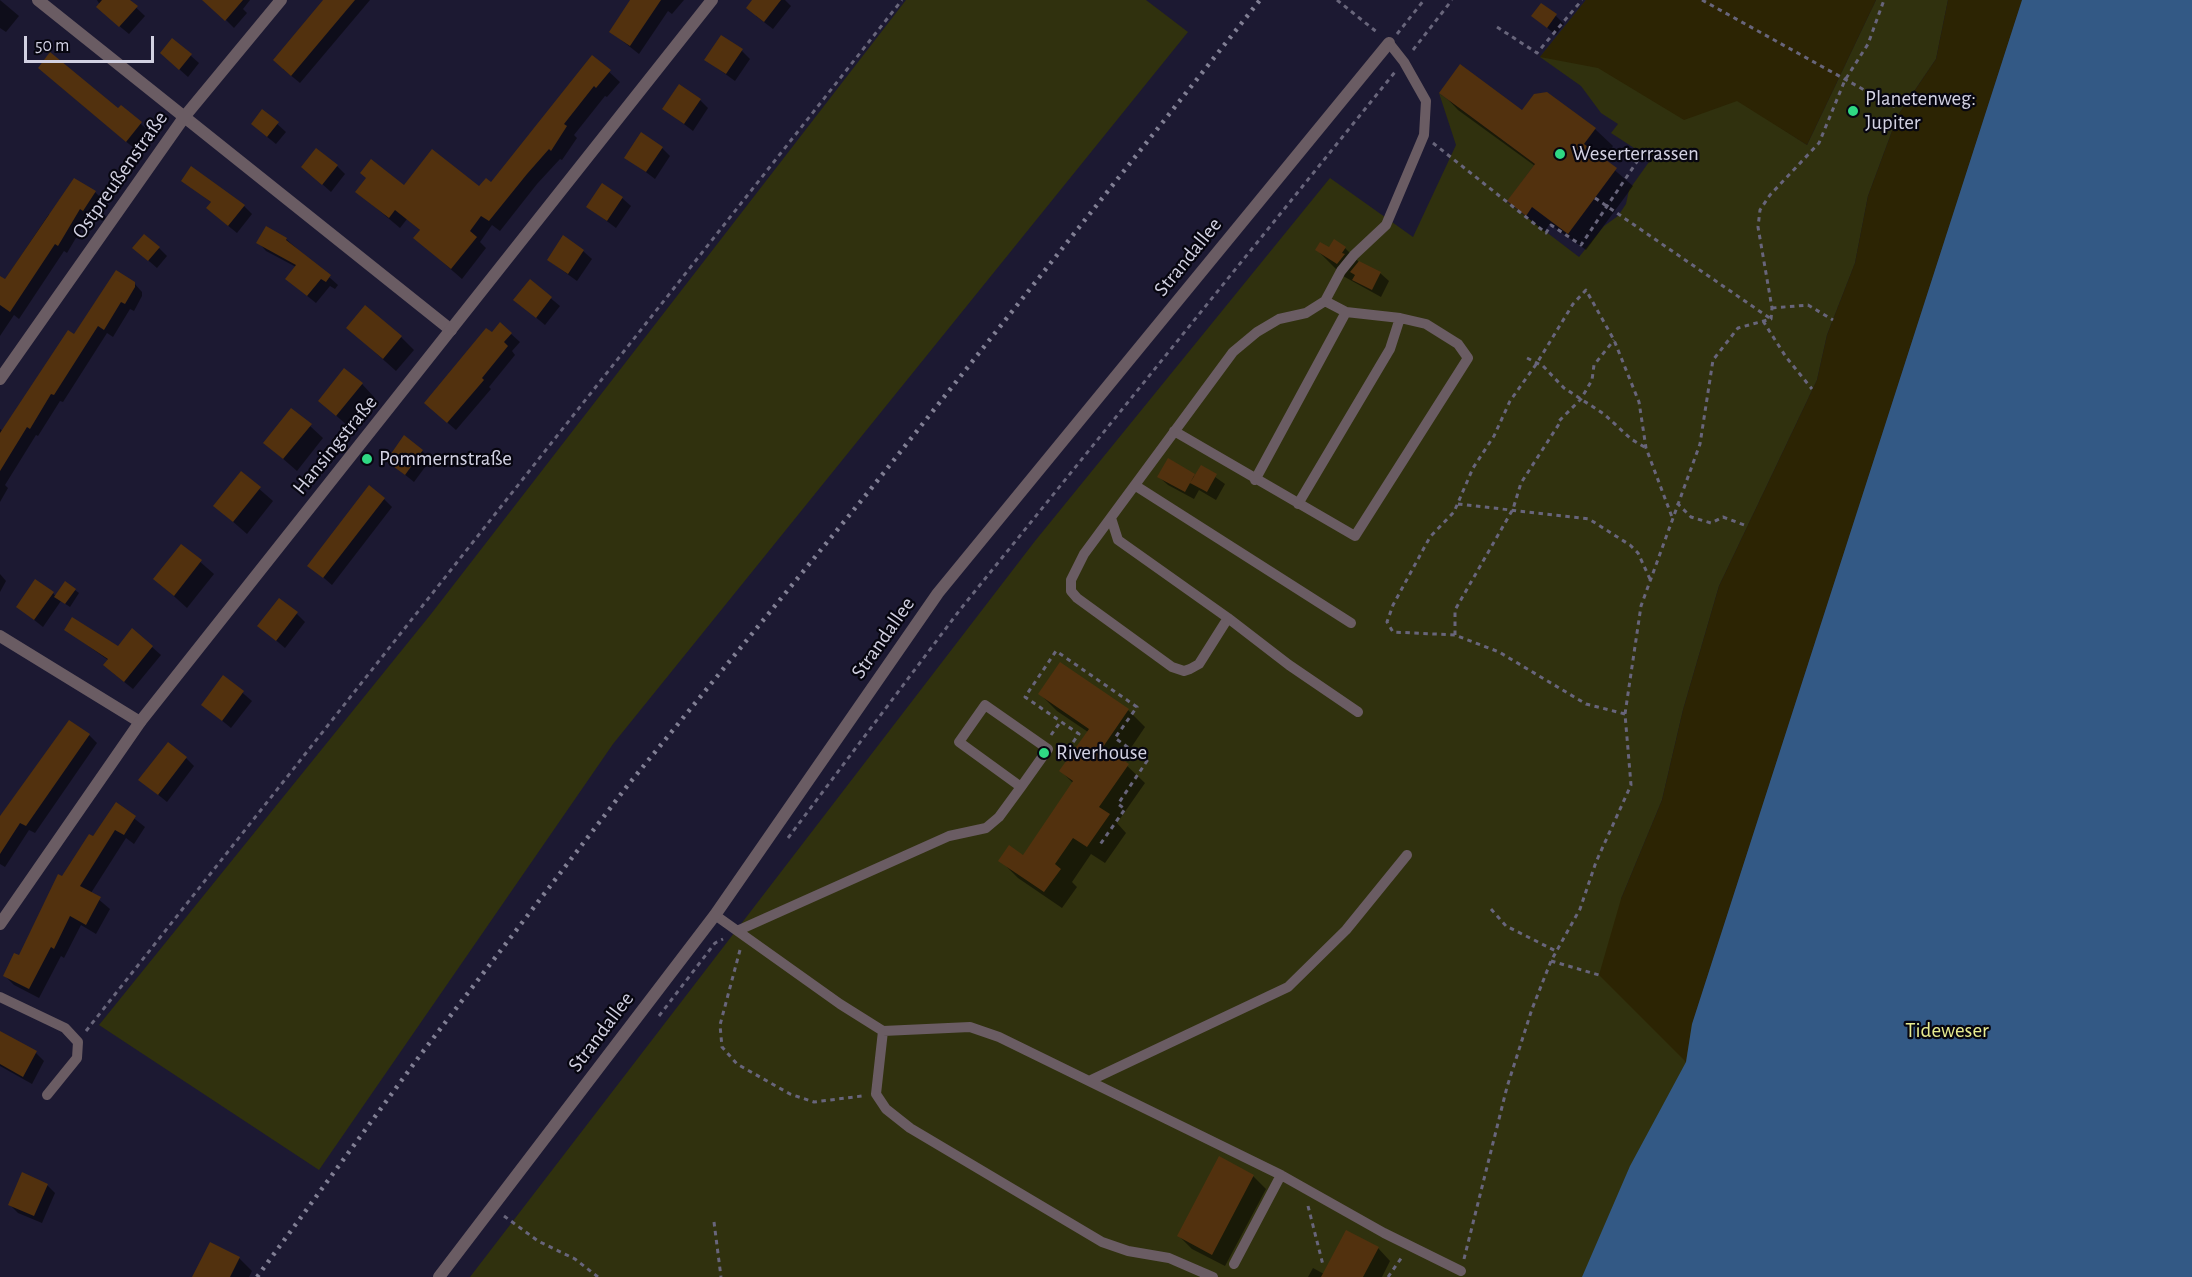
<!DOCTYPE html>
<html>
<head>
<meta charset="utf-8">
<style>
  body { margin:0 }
  #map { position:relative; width:2192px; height:1277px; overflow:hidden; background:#1c1932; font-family:"Alegreya Sans",sans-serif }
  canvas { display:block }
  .scale { position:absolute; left:24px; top:36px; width:130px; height:27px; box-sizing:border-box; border:3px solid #d2d1e2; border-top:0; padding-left:8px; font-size:18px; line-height:21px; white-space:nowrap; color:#d2d1e2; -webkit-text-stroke:4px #070610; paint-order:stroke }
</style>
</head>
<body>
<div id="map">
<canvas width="2192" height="1277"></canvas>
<div class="scale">50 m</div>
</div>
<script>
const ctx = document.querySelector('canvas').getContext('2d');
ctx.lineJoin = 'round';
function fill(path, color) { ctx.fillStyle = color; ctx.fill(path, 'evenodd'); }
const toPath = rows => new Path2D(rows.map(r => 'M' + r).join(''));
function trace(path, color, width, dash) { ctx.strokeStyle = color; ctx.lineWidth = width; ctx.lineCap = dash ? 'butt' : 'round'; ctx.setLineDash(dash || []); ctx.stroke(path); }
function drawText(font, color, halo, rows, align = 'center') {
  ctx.font = font + ' "Alegreya Sans",sans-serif'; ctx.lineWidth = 4.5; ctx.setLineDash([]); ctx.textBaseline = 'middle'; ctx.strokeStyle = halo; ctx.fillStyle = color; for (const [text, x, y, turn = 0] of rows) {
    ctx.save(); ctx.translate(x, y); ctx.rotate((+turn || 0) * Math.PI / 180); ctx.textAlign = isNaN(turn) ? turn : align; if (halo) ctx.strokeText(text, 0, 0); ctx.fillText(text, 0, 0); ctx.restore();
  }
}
fill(toPath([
  [906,0,1146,0,1188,32,613,744,319,1170,99,1025,431,614],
  [1586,0,1807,145,1876,0,1948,0,1936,59,1898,115,1868,196,1855,263,1827,335,1817,380,1719,586,1683,710,1662,800,1621,899,1692,1024,2022,0,2192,0,2192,1277,470,1277,1035,541,1330,178,1413,237,1456,145,1439,93,1535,164,1507,202,1579,257,1604,226,1618,216,1626,204,1629,190,1651,159,1611,133,1618,124,1601,113,1581,86,1540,57]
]), '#30310e');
fill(toPath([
  [1586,0,1876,0,1807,145,1737,101,1684,120,1598,68,1540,57],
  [1948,0,2022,0,1692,1024,1686,1062,1599,975,1621,899,1662,800,1683,710,1719,586,1817,380,1827,335,1855,263,1868,196,1898,115,1936,59]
]), '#2c2403');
fill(toPath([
  [2022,0,2192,0,2192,1277,1582,1277,1630,1166,1686,1062,1692,1024]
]), '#335985');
fill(toPath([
  [0,0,19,16,6,32,0,28],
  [97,0,128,0,145,16,129,34,106,15],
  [206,0,250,0,243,9,247,13,234,28],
  [326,0,370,0,300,83,283,69],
  [640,0,684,0,672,14,668,11,639,54,611,32],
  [754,0,785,0,791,6,773,29,756,16],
  [1533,16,1556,16,1564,24,1556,35],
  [173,40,199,63,188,77,170,61],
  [742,51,750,59,735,81,706,60],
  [593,57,620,82,607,97,605,96,574,135,577,138,562,160,560,159,537,184,500,231,492,225,480,242,486,248,462,279,415,238,421,231,407,219,400,228,357,192,405,187,479,188,491,185],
  [48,76,118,110,121,107,149,131,135,149],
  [1441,92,1523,112,1547,94,1595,129,1613,146,1603,160,1633,186,1586,250,1550,224,1544,232,1509,201,1535,166,1458,110],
  [700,100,708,108,693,131,664,109],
  [263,111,286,132,276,144,261,132],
  [662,148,670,156,655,179,626,157],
  [337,166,345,174,331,192,303,167],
  [183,181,244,206,252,214,237,233,216,216,212,203],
  [95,192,103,200,92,218,89,216,67,253,64,251,19,319,14,315,0,336,0,287,49,214,53,216],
  [622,198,631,206,616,228,588,207],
  [286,239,338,285,335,289,330,286,316,303,296,287,296,267,266,251,258,242],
  [134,248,159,248,167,256,157,268],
  [1345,248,1360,263,1380,273,1389,281,1381,297,1343,276,1317,250],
  [583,251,592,259,577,281,548,260],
  [530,281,560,306,545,325,515,300],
  [134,283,142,292,142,296,134,311,130,309,113,337,107,333,63,402,60,401,38,436,36,435,5,485,8,488,0,502,0,429,3,431,75,336],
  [501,325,520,342,512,351,515,355,489,387,491,389,456,430,434,411],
  [348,328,401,337,414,350,396,371],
  [362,384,374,397,350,428,320,401],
  [310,426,323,438,297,471,265,443],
  [422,451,431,459,414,482,388,461],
  [1201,467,1225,484,1216,500,1199,490,1194,499,1168,485,1159,477,1196,476],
  [241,473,273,501,247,534,215,506],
  [384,499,392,507,332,585,309,565],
  [182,546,214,574,187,608,155,579],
  [0,574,6,581,0,592],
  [75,590,79,593,70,607,61,601,43,627,18,607,53,593,56,597],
  [297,614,305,622,285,648,259,626],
  [66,630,118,648,152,647,161,655,133,689,113,673,108,660],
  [224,677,252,701,231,728,203,705],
  [1040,694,1128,710,1145,727,1122,761,1145,783,1117,823,1126,833,1105,863,1091,854,1072,882,1077,887,1062,908,1018,878,1000,860,1023,857,1074,784,1061,771,1088,732,1057,711],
  [89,735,97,743,35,833,29,830,5,867,0,864,0,820],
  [186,758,194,766,167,802,140,780],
  [116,804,145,827,134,844,126,838,91,893,110,909,96,934,81,925,64,958,61,956,39,998,14,985,4,975,20,957,63,878],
  [0,1032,36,1053,44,1061,32,1084,0,1066],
  [1253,1176,1266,1189,1225,1266,1192,1249,1179,1236],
  [47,1185,55,1193,42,1223,18,1213,10,1205],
  [1378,1248,1390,1261,1382,1277,1308,1277,1313,1268,1324,1274],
  [239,1258,252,1271,249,1277,194,1277]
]), '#0007');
fill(toPath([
  [102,0,130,0,138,6,119,27,96,7],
  [202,0,243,0,225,21],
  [323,0,355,0,291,76,273,60],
  [630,0,661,0,630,46,609,32],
  [752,0,781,0,764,22,746,8],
  [1541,3,1557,14,1547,28,1531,16],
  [721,35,743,49,726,74,704,60],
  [172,38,192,54,179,70,160,53],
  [50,52,118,108,121,105,142,122,126,142,38,68],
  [592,55,611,70,596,88,594,86,564,124,567,126,551,151,549,149,527,174,489,221,481,216,470,231,477,237,451,269,413,238,420,230,395,210,389,218,355,192,366,178,360,173,371,159,404,185,432,149,479,186,486,178,491,182],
  [1460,64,1522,110,1534,94,1547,92,1596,128,1584,144,1617,168,1568,234,1532,207,1526,216,1507,201,1535,164,1439,93],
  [679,84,701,99,684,124,662,109],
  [262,109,279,122,267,137,251,124],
  [641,132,663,147,646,172,624,158],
  [316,148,338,165,322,185,301,167],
  [191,166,245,205,228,226,206,208,211,202,181,181],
  [74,178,96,191,83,211,80,209,58,246,55,244,10,312,0,305,0,276,5,279],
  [602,183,623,197,607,221,586,207],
  [266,226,287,238,286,240,331,275,326,282,321,279,307,296,285,279,296,265,256,243],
  [144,234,160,247,148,261,132,248],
  [563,235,584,250,568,274,547,260],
  [1334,239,1346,247,1342,253,1345,254,1337,264,1315,250,1320,242,1329,247],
  [1359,261,1381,272,1372,290,1352,280,1355,275,1350,272],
  [116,270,135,282,135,287,125,304,121,302,104,330,98,326,54,395,51,394,30,429,27,427,0,471,0,433,68,330,74,334],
  [530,279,552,297,536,318,513,300],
  [365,305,402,336,383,359,346,328],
  [500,322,512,333,504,342,508,346,482,378,484,380,447,423,424,403,486,328,492,332],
  [344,368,363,383,336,416,318,401],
  [291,408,312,424,283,459,263,443],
  [404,435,423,450,405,475,386,461],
  [1168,458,1195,474,1185,492,1157,477],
  [1201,465,1217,474,1207,492,1190,483],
  [241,471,261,487,233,522,213,506],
  [369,485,385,498,323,578,307,566],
  [181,544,202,560,174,596,153,579],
  [35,579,54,592,34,620,16,607],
  [65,581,76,589,65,604,54,597],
  [279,598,298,612,276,641,257,626],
  [72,617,118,646,132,628,153,646,124,682,103,665,108,659,64,630],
  [1060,662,1129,709,1103,747,1129,764,1099,807,1110,814,1087,847,1073,838,1055,864,1061,869,1044,892,998,861,1009,845,1023,855,1073,781,1059,771,1089,729,1038,694],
  [223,675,244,691,222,721,201,705],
  [69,720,90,734,26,826,20,823,0,854,0,816],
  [168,742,187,757,158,795,138,780],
  [116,802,136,816,124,835,115,830,80,886,101,897,86,925,70,916,54,949,51,947,29,989,3,976,14,953,19,955,58,874,62,876,89,834,93,836],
  [0,1031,37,1051,23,1077,0,1064],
  [1219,1156,1254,1175,1212,1255,1177,1236],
  [22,1172,48,1184,34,1216,8,1205],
  [1346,1230,1379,1247,1363,1277,1321,1277],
  [210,1242,240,1257,230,1277,192,1277]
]), '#52310e');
trace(toPath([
  [1337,0,1378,33],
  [1702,0,1895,107],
  [1497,27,1537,53,1582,0],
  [1397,34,1424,0],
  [1413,50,1452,0],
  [1433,143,1546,233,1551,225,1581,245,1638,160],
  [1595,198,1771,319],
  [1772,308,1808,305,1833,320],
  [1763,321,1786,357,1812,389],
  [1527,358,1543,366,1564,388,1604,414,1631,439,1646,448],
  [1677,503,1691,517,1711,523,1723,517,1747,526],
  [1458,504,1589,519,1630,545,1638,553,1650,579],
  [1455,635,1455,610,1513,509,1521,483,1559,424,1558,422,1581,399,1592,380,1594,365,1614,340],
  [1625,714,1586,704,1499,652,1455,635,1393,632,1387,622,1393,605,1430,537,1454,512,1473,468,1494,436,1510,401,1537,363,1573,304,1586,290,1614,340,1639,402,1646,448,1672,517],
  [1051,735,1061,721],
  [1061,749,1066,752,1079,734,1025,697,1056,651,1137,707,1115,738,1147,761,1118,804,1125,809,1099,846],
  [788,838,959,611,1395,72],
  [1491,909,1506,926,1556,951],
  [740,950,720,1025,722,1047,737,1064,790,1094,814,1102,862,1096],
  [1551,961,1599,975],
  [659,1016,715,943,723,939],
  [86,1031,902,0],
  [1308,1206,1323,1265],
  [504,1216,538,1241,575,1259,598,1277],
  [714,1222,721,1277],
  [1464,1259,1507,1087,1532,1009,1551,961,1580,909,1596,862,1631,785,1625,714,1641,606,1700,444,1713,360,1738,328,1771,319,1772,308,1758,227,1760,210,1770,195,1819,143,1845,80,1868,44,1884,0],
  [1388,1277,1402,1257]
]), '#68657b', 3, [4.5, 4.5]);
trace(toPath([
  [1174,431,1355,536,1468,358,1458,344,1426,324,1400,318],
  [1255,480,1346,312],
  [1136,486,1351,623],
  [1298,504,1390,349,1400,318,1346,312,1325,301],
  [1111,518,1118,540,1228,618,1199,664,1190,669,1184,671,1172,667,1077,598,1071,591,1071,580,1084,554,1233,352,1257,332,1279,319,1306,313,1325,301,1341,271,1354,255,1386,225,1424,135,1426,101,1404,62,1389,43],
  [1228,618,1289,665,1358,712],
  [715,915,840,1004,883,1031,970,1027,999,1037,1281,1175,1384,1233,1461,1271],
  [739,930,949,836,986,828,999,817,1021,787,1048,749,985,705,959,742,1021,787],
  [0,997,65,1028,78,1042,77,1058,47,1095],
  [883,1031,876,1094,886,1109,910,1128,1102,1242,1128,1251,1169,1258,1213,1277],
  [1089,1081,1288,987,1346,930,1407,855],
  [1234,1264,1281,1175]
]), '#6a5c63', 10);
trace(toPath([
  [38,0,451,330],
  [0,379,185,116,281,0],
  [0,636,140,722],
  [439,1277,715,915,938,593,1389,43]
]), '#6a5c63', 12);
trace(toPath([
  [0,924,140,722,712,0]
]), '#6a5c63', 12);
trace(toPath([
  [257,1277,421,1054,628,785,870,490,1260,0]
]), '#817f94', 4.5, [3, 6]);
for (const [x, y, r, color] of [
  [1853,111,6,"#2fd883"],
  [1560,154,6,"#2fd883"],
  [367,459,6,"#2fd883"],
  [1044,753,6,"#2fd883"]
]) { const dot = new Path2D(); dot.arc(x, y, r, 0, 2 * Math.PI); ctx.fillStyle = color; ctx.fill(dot); trace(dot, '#070610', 2); }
drawText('21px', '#d2d1e2', '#070610', [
  ["Planetenweg:",1865,99],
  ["Jupiter",1865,123],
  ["Weserterrassen",1572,154],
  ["Pommernstraße",379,459],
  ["Riverhouse",1056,753]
], 'left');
drawText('21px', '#d2d1e2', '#070610', [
  ["Ostpreußenstraße",120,175,-55],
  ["Strandallee",1188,257,-51],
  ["Hansingstraße",335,445,-51],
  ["Strandallee",883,638,-55],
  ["Strandallee",601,1032,-53]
]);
drawText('21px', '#e7ec90', '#070610', [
  ["Tideweser",1947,1031]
]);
</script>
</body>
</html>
